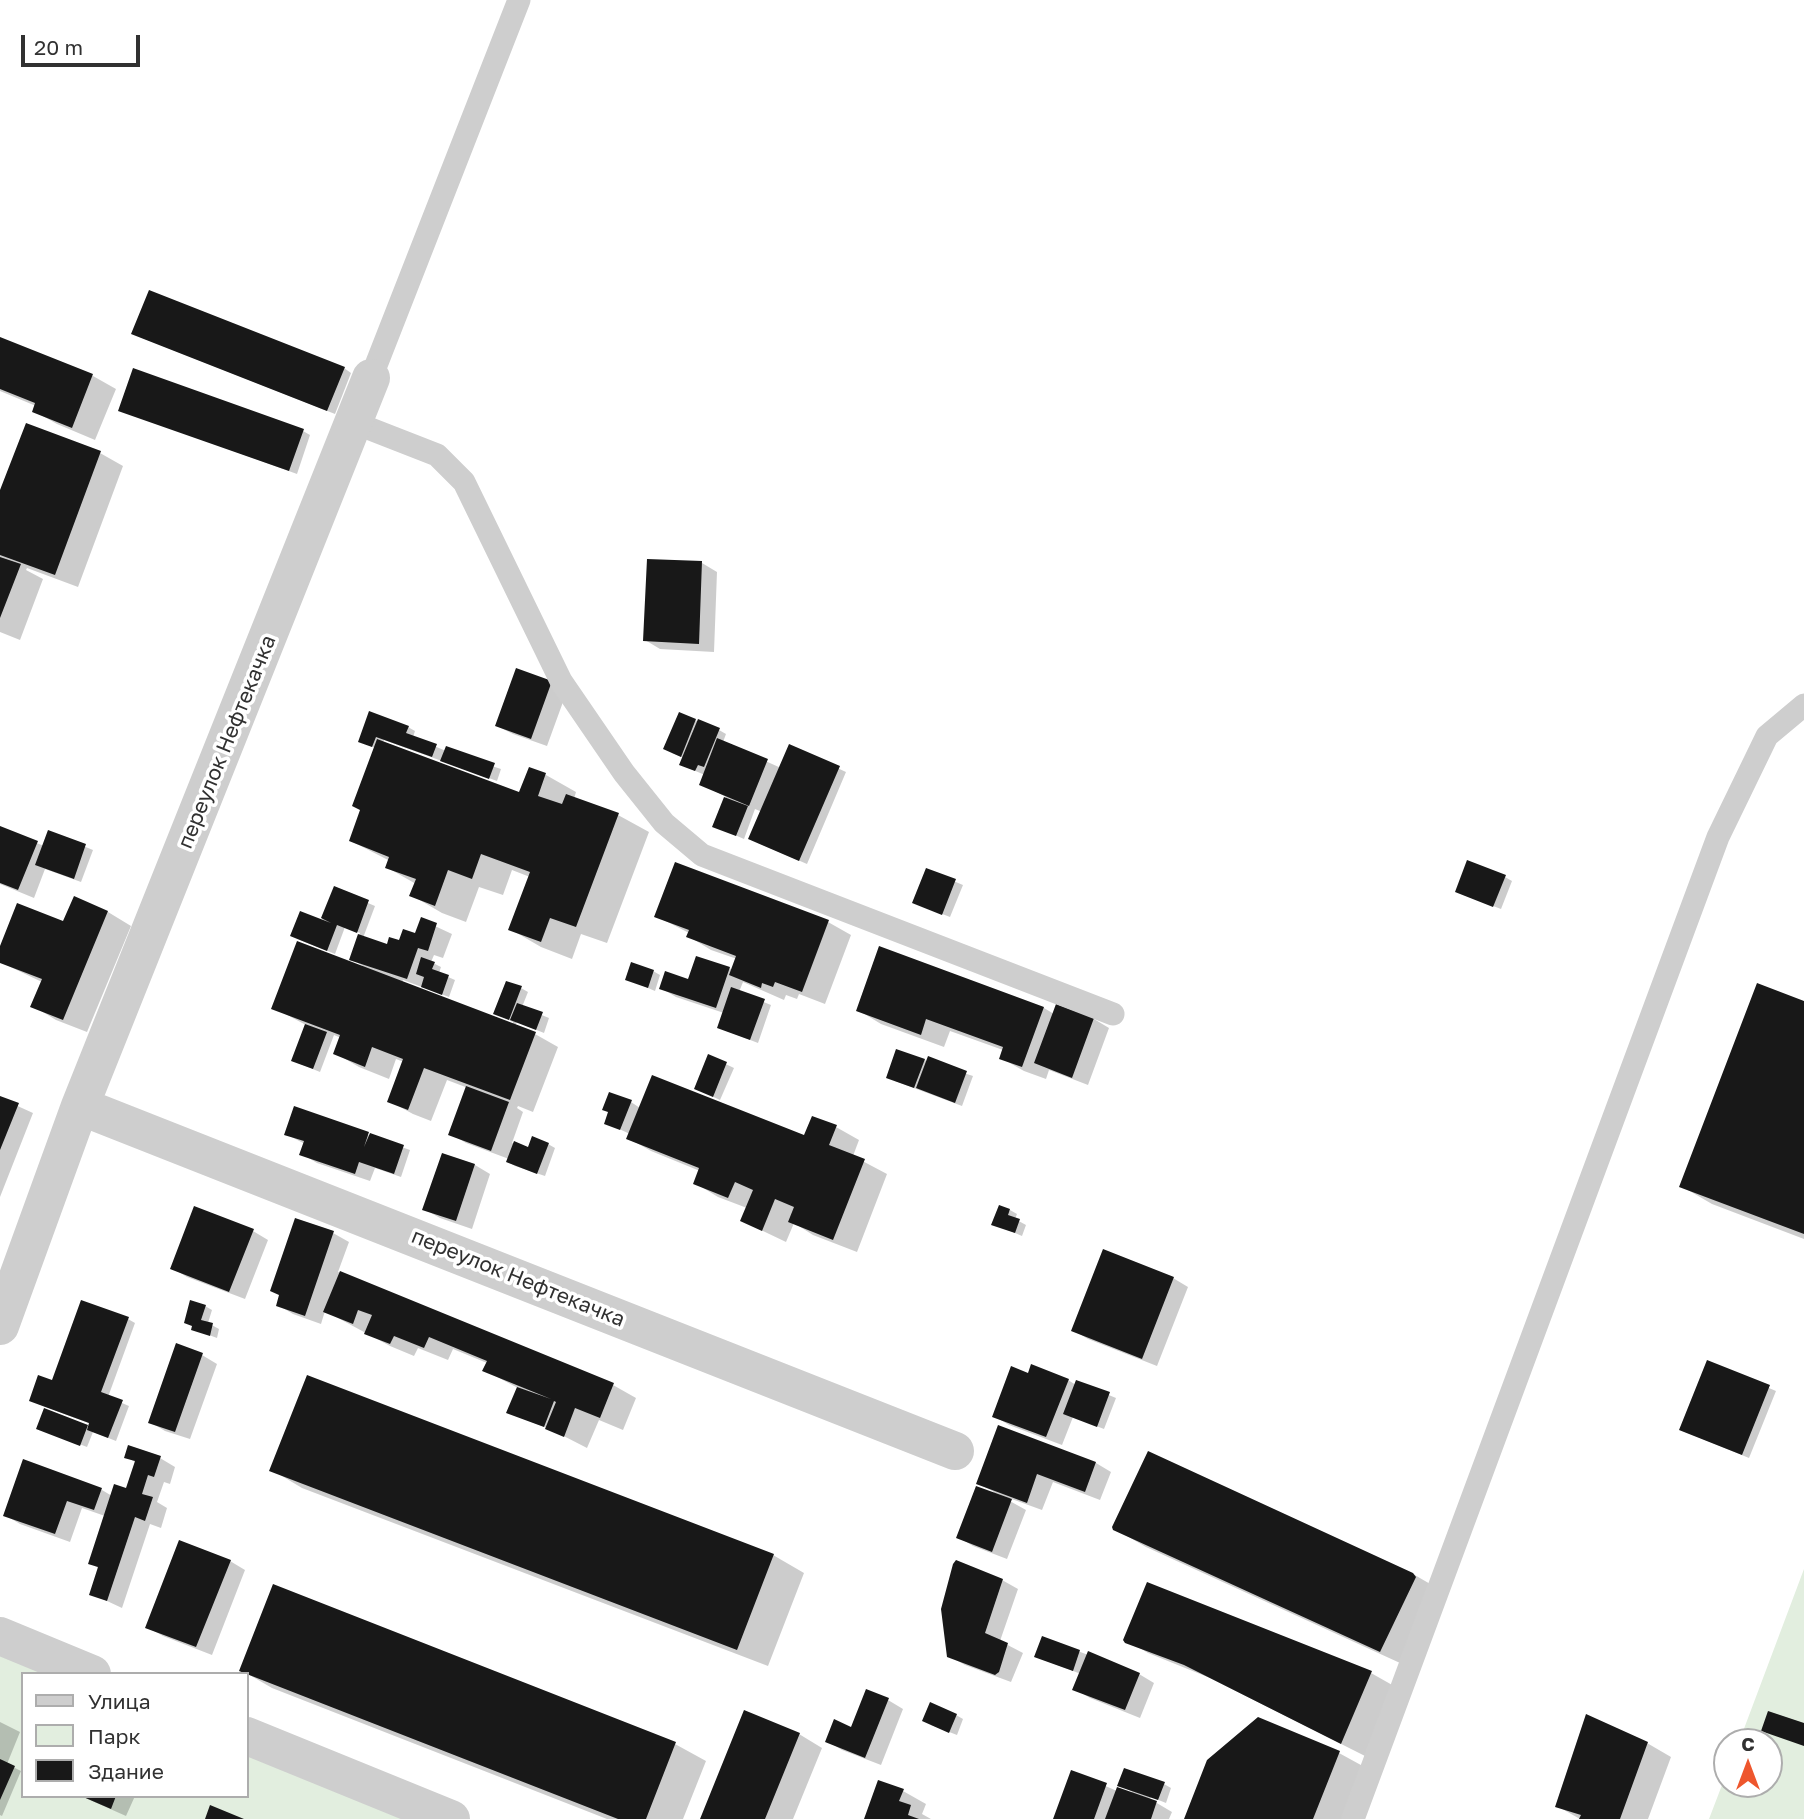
<!DOCTYPE html>
<html>
<head>
<meta charset="utf-8">
<style>
  body { margin:0 }
  #map { position:relative; width:1804px; height:1819px; overflow:hidden; background:#fff; font-family:"Golos Text",sans-serif }
  canvas { display:block }
  .legend { position:absolute; left:21px; top:1672px; width:228px; height:126px; box-sizing:border-box; background:#fff; border:2px solid #adadad; margin:0; padding:9px 12px; list-style:none; font-size:21px; color:#313131 }
  .legend li { display:flex; align-items:center; gap:14px; height:35px }
  .legend b { width:35px; border:2px solid #adadad }
  .north { position:absolute; left:1713px; top:1728px; width:70px; height:70px; box-sizing:border-box; background:#fff; border:2px solid #adadad; border-radius:50%; rotate:0deg; font-size:19px; font-weight:700; line-height:28px; text-align:center; color:#313131 }
  .north::after { content:''; display:block; margin:auto; width:24px; height:32px; background:#ee562d; clip-path:polygon(50% 0,100% 100%,50% 72%,0 100%) }
  .scale { position:absolute; left:21px; top:35px; width:119px; height:32px; box-sizing:border-box; border:4px solid #313131; border-top:0; padding-left:9px; font-size:21px; line-height:24px; white-space:nowrap; color:#313131; -webkit-text-stroke:5px #fff; paint-order:stroke }
</style>
</head>
<body>
<div id="map">
<canvas width="1804" height="1819"></canvas>
<ul class="legend">
<li><b style="height:9px;background:#cecece"></b>Улица</li>
<li><b style="height:19px;background:#e2eedf"></b>Парк</li>
<li><b style="height:19px;background:#181818"></b>Здание</li>
</ul>
<div class="north">С</div>
<div class="scale">20 m</div>
</div>
<script>
const ctx = document.querySelector('canvas').getContext('2d');
ctx.lineJoin = 'round';
function fill(path, color) { ctx.fillStyle = color; ctx.fill(path, 'evenodd'); }
const toPath = rows => new Path2D(rows.map(r => 'M' + r).join(''));
function trace(path, color, width, dash) { ctx.strokeStyle = color; ctx.lineWidth = width; ctx.lineCap = dash ? 'butt' : 'round'; ctx.setLineDash(dash || []); ctx.stroke(path); }
function drawText(font, color, halo, rows, align = 'center') {
  ctx.font = font + ' "Golos Text",sans-serif'; ctx.lineWidth = 7; ctx.setLineDash([]); ctx.textBaseline = 'middle'; ctx.strokeStyle = halo; ctx.fillStyle = color; for (const [text, x, y, turn = 0] of rows) {
    ctx.save(); ctx.translate(x, y); ctx.rotate((+turn || 0) * Math.PI / 180); ctx.textAlign = isNaN(turn) ? turn : align; if (halo) ctx.strokeText(text, 0, 0); ctx.fillText(text, 0, 0); ctx.restore();
  }
}
fill(toPath([
  [1804,1569,1804,1819,1709,1819,1727,1772,1727,1784,1769,1784,1769,1742,1739,1742],
  [0,1648,65,1674,23,1674,23,1796,247,1796,247,1746,431,1819,0,1819]
]), '#e2eedf');
fill(toPath([
  [140,337,344,368,351,373,335,414],
  [0,339,93,376,116,389,95,440,57,424,34,411,36,406,0,391],
  [120,410,303,431,310,435,297,474],
  [27,425,100,453,123,466,78,587,27,568,26,570,43,579,20,640,0,632,0,495],
  [702,563,717,572,714,652,660,649,645,640],
  [517,670,567,691,547,746,513,734,497,726],
  [680,714,719,730,726,734,723,742,781,768,790,746,846,772,807,864,758,843,762,812,755,809,744,839,714,826,726,797,701,784,705,775,681,765,684,758,672,753],
  [408,727,415,731,413,737,446,751,501,769,497,781,384,740,383,743,521,794,530,769,546,775,576,792,574,799,618,815,649,832,607,943,581,934,572,959,541,947,510,929,530,877,512,870,503,895,479,887,466,922,442,913,411,895,416,884,388,868,390,861,351,841,362,810,375,748,360,741],
  [0,828,44,846,49,832,93,850,81,882,45,869,34,898,0,884],
  [927,870,963,885,950,917,914,903],
  [1505,877,1512,881,1501,909,1464,895],
  [335,889,375,906,363,938,388,946,400,943,416,935,422,920,452,934,443,958,434,955,431,962,441,967,439,973,455,980,449,997,403,980,402,983,512,1025,513,1022,496,1014,521,988,528,992,522,1007,549,1018,544,1033,517,1022,515,1026,535,1034,558,1047,533,1112,518,1106,517,1108,523,1112,512,1143,529,1149,548,1144,555,1148,545,1176,515,1166,508,1162,509,1159,466,1143,451,1134,468,1088,447,1080,431,1121,413,1114,389,1101,404,1062,396,1059,389,1079,359,1067,335,1053,341,1038,334,1035,320,1072,293,1061,306,1025,274,1008,363,966,351,959,360,933,345,927,335,954,300,940,322,921],
  [75,898,108,912,131,926,87,1032,56,1020,33,1006,42,982,0,962,0,950,64,924],
  [656,916,828,922,851,935,825,1004,799,994,797,999,786,995,784,1000,743,982,739,992,771,1005,758,1043,719,1028,724,1013,676,997,661,988,729,968,733,970,737,959,711,950,688,936,689,933],
  [880,949,1044,1008,1054,1014,1057,1006,1094,1019,1109,1028,1088,1085,1049,1070,1046,1079,1024,1071,1001,1058,1003,1050,950,1031,944,1047,881,1024,858,1010],
  [653,971,660,975,655,991,627,979],
  [1804,1003,1804,1239,1712,1204,1681,1186],
  [709,1056,734,1068,720,1100,703,1092],
  [924,1060,973,1076,962,1106,895,1081],
  [0,1098,33,1113,0,1197],
  [631,1102,640,1108,805,1137,813,1118,836,1127,859,1140,853,1156,887,1174,857,1252,813,1235,794,1223,786,1242,742,1221,747,1208,718,1197,695,1183,700,1171,651,1151,628,1138,630,1134,606,1123],
  [295,1109,410,1150,401,1177,375,1168,370,1181,317,1163,302,1154,305,1144,286,1134],
  [443,1155,475,1165,490,1174,472,1229,440,1218,424,1209],
  [1010,1210,1017,1214,1015,1219,1026,1225,1022,1236,994,1224],
  [296,1220,333,1233,349,1242,338,1272,613,1385,636,1398,623,1430,599,1420,587,1448,550,1429,516,1416,518,1388,484,1370,487,1363,453,1349,448,1360,418,1348,414,1356,390,1346,325,1311,321,1324,293,1314,278,1305],
  [253,1231,268,1240,245,1299,187,1277,172,1268],
  [1173,1278,1188,1287,1157,1366,1088,1339,1073,1330],
  [205,1306,212,1310,208,1323,219,1329,217,1338,193,1329],
  [128,1319,135,1323,108,1397,129,1406,116,1441,93,1432,87,1447,43,1430,45,1410,90,1427,91,1424,38,1404,53,1383],
  [202,1355,217,1364,190,1439,165,1431,150,1422],
  [1708,1362,1776,1391,1749,1458,1688,1433],
  [1029,1375,1068,1380,1076,1385,1077,1382,1116,1398,1104,1429,1073,1417,1062,1445,1009,1425,994,1416],
  [126,1457,160,1458,175,1467,170,1484,164,1482,157,1502,167,1508,161,1528,150,1524,122,1608,92,1594,100,1569,90,1563,105,1516,82,1508,70,1542,20,1524,5,1515,24,1461,102,1490,112,1496,127,1490,137,1463],
  [1096,1463,1111,1472,1100,1500,1053,1482,1042,1510,1009,1498,1008,1500,1026,1510,1007,1559,973,1546,958,1537,994,1492,978,1483],
  [272,1470,773,1555,804,1573,768,1666,302,1488],
  [1115,1529,1413,1574,1444,1592,1411,1668,1146,1547],
  [230,1561,245,1570,212,1655,163,1636,147,1627],
  [1002,1580,1018,1589,1000,1641,1023,1653,1011,1682,965,1665,949,1656],
  [1043,1638,1139,1674,1154,1683,1140,1718,1090,1698,1075,1689,1081,1674,1036,1657],
  [1125,1639,1371,1673,1394,1686,1365,1756,1210,1678,1148,1653],
  [241,1670,675,1744,706,1761,683,1819,607,1819,272,1688],
  [888,1700,903,1709,881,1765,842,1750,827,1741,852,1729],
  [956,1715,963,1719,957,1735,931,1725],
  [0,1722,20,1732,7,1764,21,1771,2,1816,0,1815],
  [799,1734,822,1748,793,1819,702,1819],
  [1647,1743,1671,1757,1648,1819,1580,1819,1557,1806],
  [1339,1753,1370,1770,1350,1819,1186,1819],
  [1073,1772,1117,1791,1132,1794,1132,1792,1120,1785,1164,1784,1171,1788,1166,1803,1151,1797,1150,1799,1172,1812,1169,1819,1055,1819],
  [903,1791,926,1804,922,1814,931,1819,866,1819],
  [81,1796,135,1796,126,1816]
]), '#0003');
fill(toPath([
  [149,290,345,367,327,411,131,334],
  [0,337,93,374,72,428,32,412,35,403,0,389],
  [133,368,304,429,289,471,118,411],
  [26,423,101,451,55,575,0,555,0,490],
  [0,557,21,564,0,618],
  [647,559,702,561,699,644,643,641],
  [516,668,552,681,531,739,495,726],
  [369,711,409,726,406,733,437,744,432,757,376,737,372,747,358,742],
  [679,712,696,719,681,757,663,749],
  [698,719,720,728,704,767,698,765,695,771,679,765],
  [717,738,768,759,749,806,699,785],
  [377,739,519,792,529,767,546,773,538,796,562,804,566,794,619,813,576,927,550,918,541,942,508,930,530,872,481,854,472,879,448,870,435,906,409,896,416,879,385,868,389,857,349,841,360,810,352,806],
  [789,744,840,766,799,861,748,839],
  [446,746,495,763,489,779,440,761],
  [724,797,748,806,736,836,712,827],
  [0,826,38,841,18,890,0,883],
  [48,830,86,844,74,879,35,865],
  [1467,860,1506,875,1493,907,1455,892],
  [675,862,829,920,802,992,775,982,773,987,762,983,761,988,729,975,736,956,686,937,689,930,654,917],
  [926,868,956,879,942,915,912,903],
  [334,886,369,900,357,933,337,925,327,951,290,936,300,911,331,923,321,918],
  [74,896,108,911,63,1020,30,1007,42,979,0,963,0,946,17,903,63,921],
  [421,917,437,923,428,951,418,948,407,979,349,960,358,934,387,944,389,937,399,940,403,929,415,933],
  [297,941,536,1032,510,1100,424,1068,408,1110,387,1102,403,1059,372,1047,365,1067,333,1054,340,1035,271,1009],
  [879,946,1044,1007,1022,1067,999,1059,1003,1047,926,1019,921,1035,856,1011],
  [696,956,730,967,716,1008,659,989,665,971,688,979],
  [421,957,435,962,432,969,449,975,442,995,421,987,424,977,416,974],
  [631,962,654,970,648,988,625,980],
  [506,981,522,986,509,1020,493,1014],
  [1757,983,1804,1001,1804,1234,1679,1187],
  [731,987,765,999,750,1040,717,1028],
  [517,1003,543,1012,536,1030,510,1020],
  [1056,1004,1094,1018,1072,1078,1034,1063],
  [305,1024,327,1032,313,1069,291,1061],
  [896,1049,925,1059,914,1088,886,1078],
  [708,1054,727,1062,713,1097,694,1089],
  [928,1056,967,1071,955,1103,916,1088],
  [652,1075,804,1135,812,1116,837,1125,829,1145,865,1159,833,1240,788,1222,794,1207,775,1199,762,1231,740,1221,753,1190,735,1182,728,1198,693,1184,699,1168,626,1139],
  [466,1086,509,1102,491,1151,448,1135],
  [609,1092,632,1100,620,1130,604,1124,608,1112,602,1110],
  [0,1096,19,1103,0,1150],
  [294,1106,369,1132,364,1147,370,1133,404,1145,394,1174,359,1162,355,1174,299,1155,304,1141,284,1135],
  [532,1136,549,1143,537,1174,506,1162,514,1141,528,1147],
  [442,1153,475,1164,456,1221,422,1210],
  [999,1205,1010,1209,1008,1215,1020,1219,1015,1233,991,1225],
  [194,1206,254,1229,229,1292,170,1269],
  [295,1218,334,1231,305,1316,276,1306,279,1295,270,1291],
  [1103,1249,1174,1277,1142,1359,1071,1331],
  [340,1271,614,1383,600,1418,575,1408,564,1437,545,1429,556,1402,554,1401,544,1427,506,1413,517,1387,551,1399,482,1371,487,1361,429,1337,424,1348,394,1336,390,1344,364,1334,372,1315,358,1310,353,1324,323,1312],
  [81,1300,129,1317,101,1392,123,1400,108,1438,87,1430,89,1423,29,1401,38,1375,52,1380],
  [190,1300,206,1305,201,1320,213,1323,210,1336,191,1330,192,1326,184,1323],
  [176,1343,203,1353,175,1432,148,1423],
  [1707,1360,1770,1385,1742,1455,1679,1430],
  [1031,1364,1069,1379,1046,1437,992,1417,1011,1366,1028,1373],
  [307,1375,774,1554,737,1650,269,1471],
  [1076,1380,1110,1392,1097,1427,1063,1414],
  [44,1408,88,1425,80,1446,36,1429],
  [998,1425,1096,1462,1085,1492,1037,1474,1027,1503,976,1484],
  [128,1445,161,1456,154,1477,148,1475,142,1494,153,1497,145,1521,135,1517,107,1601,89,1595,98,1567,88,1564,114,1484,126,1488,135,1461,124,1458],
  [1148,1451,1413,1573,1416,1577,1380,1652,1113,1530,1112,1527],
  [23,1459,102,1488,94,1510,67,1501,55,1534,3,1516],
  [976,1486,1012,1499,992,1552,956,1538],
  [179,1540,231,1560,196,1647,145,1628],
  [956,1560,1003,1579,985,1633,1008,1643,999,1672,995,1675,947,1657,941,1609,953,1564],
  [1147,1582,1372,1671,1341,1744,1184,1665,1125,1643,1123,1640],
  [273,1584,676,1742,646,1819,618,1819,239,1671],
  [1042,1636,1080,1650,1073,1671,1034,1657],
  [1088,1651,1140,1673,1125,1710,1072,1690],
  [866,1689,889,1698,865,1758,825,1742,834,1719,851,1727],
  [930,1702,957,1714,949,1733,922,1721],
  [744,1710,800,1733,765,1819,700,1819],
  [1768,1711,1804,1723,1804,1746,1761,1731],
  [1586,1714,1648,1742,1620,1819,1579,1819,1581,1815,1555,1807],
  [1258,1717,1340,1751,1313,1819,1184,1819,1207,1760],
  [0,1759,15,1766,0,1800],
  [1124,1768,1165,1782,1158,1800,1117,1786],
  [1071,1770,1107,1783,1094,1819,1053,1819],
  [878,1780,904,1789,899,1801,911,1805,908,1815,919,1819,864,1819],
  [1117,1787,1157,1801,1151,1819,1105,1819],
  [81,1796,116,1796,111,1809],
  [210,1805,244,1819,205,1819]
]), '#181818');
trace(toPath([
  [371,378,519,0],
  [355,423,437,455,464,482,561,681,624,773,664,823,702,855,1113,1014],
  [1353,1819,1718,837,1767,736,1804,705]
]), '#cecece', 23);
trace(toPath([
  [80,1106,955,1451],
  [0,1326,80,1106,371,378],
  [0,1636,92,1674],
  [247,1736,451,1819]
]), '#cecece', 38);
drawText('21px', '#313131', '#fff', [
  ["переулок Нефтекачка",227,742,-68],
  ["переулок Нефтекачка",518,1278,22]
]);
</script>
</body>
</html>
